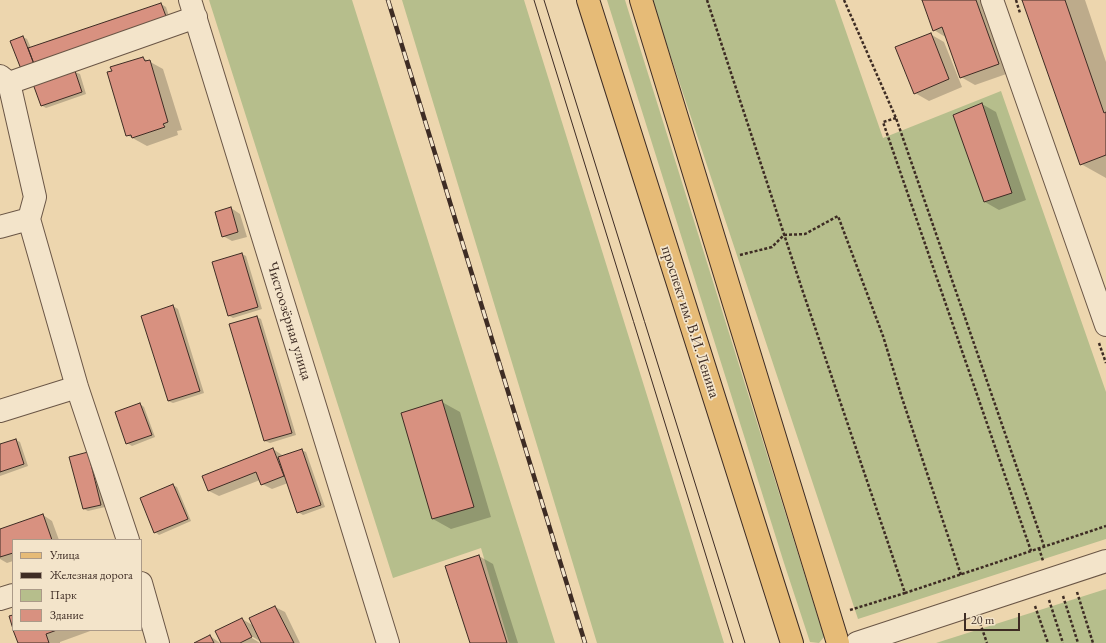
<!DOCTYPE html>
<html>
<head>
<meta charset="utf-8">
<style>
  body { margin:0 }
  #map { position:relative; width:1106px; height:643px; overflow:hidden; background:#edd6ae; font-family:"EB Garamond",serif }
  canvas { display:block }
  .legend { position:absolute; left:12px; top:539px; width:130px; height:92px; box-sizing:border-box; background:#f3e4ca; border:1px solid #ab9a88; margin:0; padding:5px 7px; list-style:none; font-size:12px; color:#3e2c24 }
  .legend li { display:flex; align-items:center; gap:8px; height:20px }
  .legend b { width:20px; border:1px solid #ab9a88 }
  .scale { position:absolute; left:964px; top:613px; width:56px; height:18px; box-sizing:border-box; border:2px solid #3e2c24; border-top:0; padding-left:5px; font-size:12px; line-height:14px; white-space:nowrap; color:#3e2c24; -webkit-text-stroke:3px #f3e4ca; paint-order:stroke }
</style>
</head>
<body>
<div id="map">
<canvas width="1106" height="643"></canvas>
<ul class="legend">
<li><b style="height:5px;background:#e6bb77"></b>Улица</li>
<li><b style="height:5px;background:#3e2c24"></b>Железная дорога</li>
<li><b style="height:11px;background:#b6be8c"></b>Парк</li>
<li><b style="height:11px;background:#d89180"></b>Здание</li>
</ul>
<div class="scale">20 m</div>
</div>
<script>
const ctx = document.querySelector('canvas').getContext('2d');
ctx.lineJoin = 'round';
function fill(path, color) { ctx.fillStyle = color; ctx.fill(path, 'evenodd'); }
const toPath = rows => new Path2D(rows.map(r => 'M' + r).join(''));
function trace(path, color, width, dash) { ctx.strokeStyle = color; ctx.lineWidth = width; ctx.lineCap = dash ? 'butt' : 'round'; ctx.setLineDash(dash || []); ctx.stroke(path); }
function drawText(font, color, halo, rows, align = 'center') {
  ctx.font = font + ' "EB Garamond",serif'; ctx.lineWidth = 3.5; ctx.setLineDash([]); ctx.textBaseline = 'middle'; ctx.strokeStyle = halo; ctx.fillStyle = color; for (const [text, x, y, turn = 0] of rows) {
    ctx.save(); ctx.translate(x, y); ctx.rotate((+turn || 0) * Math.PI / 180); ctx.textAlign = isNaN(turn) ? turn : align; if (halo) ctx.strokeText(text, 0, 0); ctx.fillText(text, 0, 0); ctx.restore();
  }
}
fill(toPath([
  [209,0,352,0,555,643,509,643,481,548,393,578],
  [402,0,524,0,724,643,597,643],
  [607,0,625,0,824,637,819,643,810,642,784,563],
  [652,0,835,0,883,138,1001,91,1106,392,1106,539,858,619],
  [1106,589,1106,643,936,643]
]), '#b6be8c');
fill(toPath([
  [923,0,986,0,1012,72,975,85,961,77,947,38,934,30],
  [1023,0,1085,0,1106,62,1106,178,1081,164],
  [161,4,166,7,171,22,26,70,23,37,27,39,31,48],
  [930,34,944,42,962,87,929,101,915,93],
  [143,58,163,69,182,130,177,131,178,135,147,146,127,135],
  [75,72,80,74,86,94,46,108,41,105,35,85],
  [982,104,996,112,1026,200,999,210,985,202],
  [231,208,240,214,247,237,232,241,223,236],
  [242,254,246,256,262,309,233,318,228,315],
  [173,306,178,309,204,393,173,403,168,401],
  [257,317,261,319,296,435,270,443,265,441,231,325],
  [442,402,460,412,491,517,451,529,433,519],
  [140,404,144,407,155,437,132,446,127,443],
  [16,440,20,442,28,466,0,476,0,445],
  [273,449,282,455,283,456,301,450,306,452,325,507,303,515,298,512,288,483,272,489,262,484,260,480,219,496,209,491,204,476],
  [92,456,105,507,88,511,84,509,71,457],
  [172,485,177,487,191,521,159,535,155,532],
  [43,515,52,521,59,540,13,540,13,561,7,563,0,559,0,530],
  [479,556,493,564,518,643,471,643],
  [275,607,285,612,300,643,263,643,248,634,247,635,260,643,222,643,242,619,254,626,251,619],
  [14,630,93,630,60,642,60,643,19,643],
  [210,636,220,643,197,643]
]), '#0003');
const building = toPath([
  [922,0,976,0,999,64,960,78,942,27,933,31,922,0],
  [1022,0,1065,0,1104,113,1106,112,1106,155,1080,165,1022,0],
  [161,3,167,19,34,64,28,48,161,3],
  [931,33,949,79,914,94,895,47,931,33],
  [23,36,34,64,21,69,10,41,23,36],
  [143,57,145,61,150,60,168,122,163,124,165,127,132,138,131,135,126,136,107,72,112,71,110,67,143,57],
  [75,71,82,92,41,106,33,84,75,71],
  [982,103,1012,193,984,202,953,115,982,103],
  [231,207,238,232,222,237,215,212,231,207],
  [242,253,258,307,228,316,212,262,242,253],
  [173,305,200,391,168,401,141,316,173,305],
  [257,316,292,433,264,441,229,324,257,316],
  [442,400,474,507,432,519,401,413,442,400],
  [140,403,152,435,126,444,115,412,140,403],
  [16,439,24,464,0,472,0,444,16,439],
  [273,448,284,476,261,485,256,472,208,491,202,476,273,448],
  [302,449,321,505,297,513,278,457,302,449],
  [88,452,101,505,83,509,69,457,88,452],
  [173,484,188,519,154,533,140,498,173,484],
  [43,514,52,540,13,540,13,553,0,557,0,529,43,514],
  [479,555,507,643,470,643,445,566,479,555],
  [275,606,294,643,261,643,249,618,275,606],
  [13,615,13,629,9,616,13,615],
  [242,618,252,637,240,643,221,643,215,631,242,618],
  [13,630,57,630,46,634,49,643,18,643,13,630],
  [210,635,214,643,194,643,210,635]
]);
fill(building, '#d89180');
trace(building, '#3e2c24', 1);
const minor = toPath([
  [190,0,388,643],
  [992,0,1106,325],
  [0,76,9,83,196,17],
  [9,83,35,197,29,219,77,387,128,540],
  [0,227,29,219],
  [0,411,77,387],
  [141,583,158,643],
  [0,599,13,595],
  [857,643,1106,561]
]);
const major = toPath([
  [588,0,792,643],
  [641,0,838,643]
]);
trace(minor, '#6a5646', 24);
trace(major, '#3e2c24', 24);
trace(toPath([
  [707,0,802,289,905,593,1106,526],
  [844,0,896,118,1044,546],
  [1016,0,1020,13],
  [896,118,883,122,1031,551],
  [740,255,772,247,784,235,805,234,838,216,883,336,902,398,961,575],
  [1099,343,1106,363],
  [1039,548,1043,561],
  [1077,592,1093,643],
  [1063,596,1078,643],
  [1049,600,1063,643],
  [1035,606,1048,643],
  [850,610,905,593],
  [980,623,987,643]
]), '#3e2c24', 2.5, [3, 2]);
trace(minor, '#f3e4ca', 22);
trace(major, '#e6bb77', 22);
trace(toPath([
  [534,0,733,643],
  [544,0,745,643]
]), '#3e2c24', 1);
const rail = toPath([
  [388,0,585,643]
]);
trace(rail, '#3e2c24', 4.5);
trace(rail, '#f3e4ca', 3, [9]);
drawText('15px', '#3e2c24', '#f3e4ca', [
  ["Чистоозёрная улица",289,321,73],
  ["проспект им. В.И. Ленина",690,322,72]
]);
</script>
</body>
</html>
